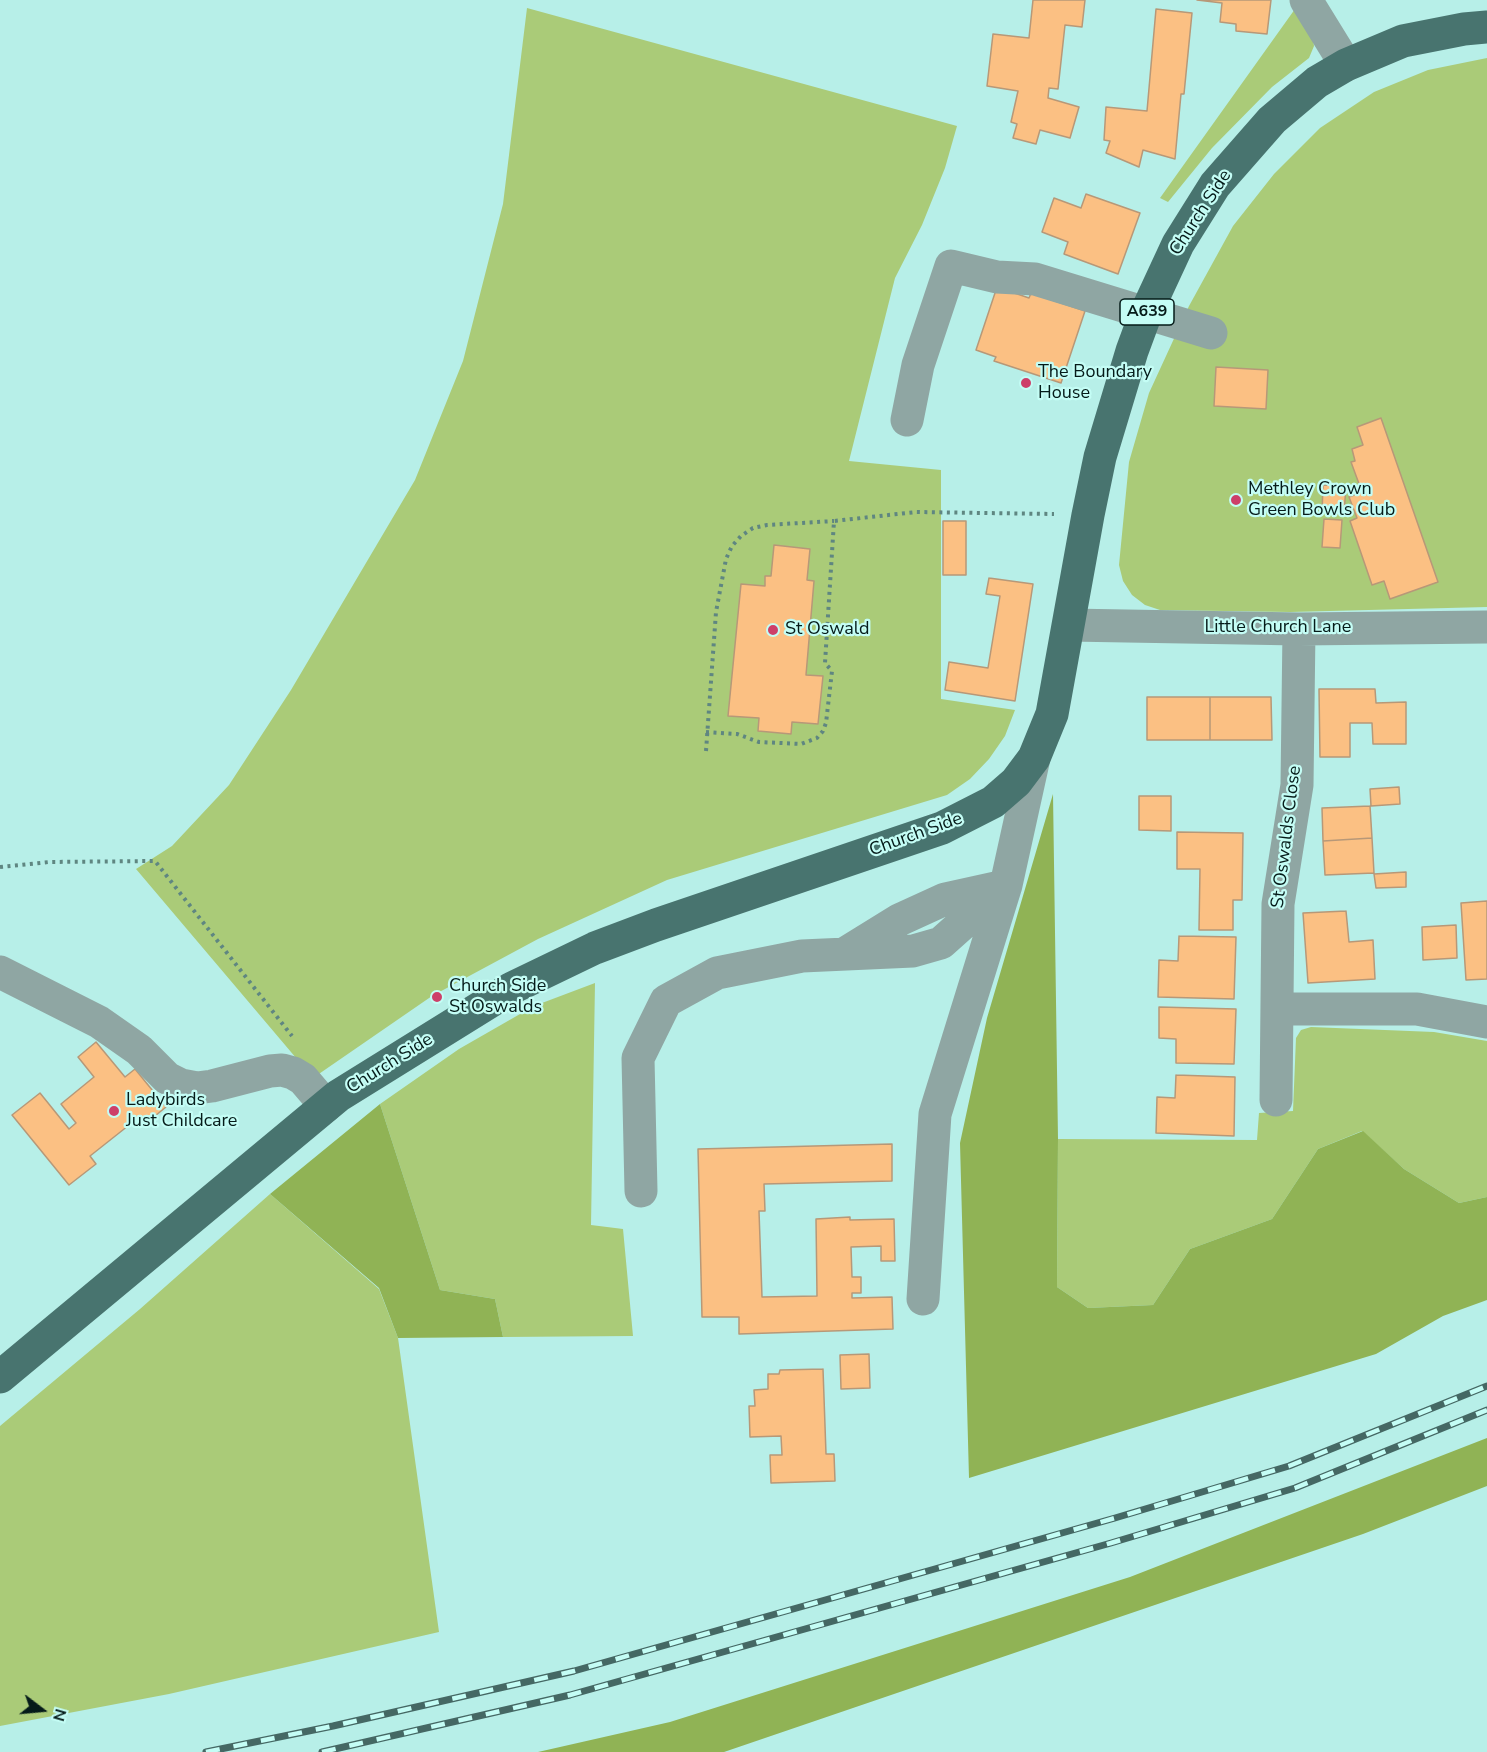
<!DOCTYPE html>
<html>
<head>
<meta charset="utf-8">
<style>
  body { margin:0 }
  #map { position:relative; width:1487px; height:1752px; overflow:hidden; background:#b7efe8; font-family:"Nunito Sans",sans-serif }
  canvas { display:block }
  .north { position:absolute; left:12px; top:1680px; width:60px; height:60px; -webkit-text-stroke:4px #c4fdf5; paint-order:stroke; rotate:106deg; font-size:16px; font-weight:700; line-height:24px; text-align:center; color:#051b19 }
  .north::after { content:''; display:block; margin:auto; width:21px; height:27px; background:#051b19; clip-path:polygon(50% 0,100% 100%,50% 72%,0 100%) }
</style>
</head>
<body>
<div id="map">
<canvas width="1487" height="1752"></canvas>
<div class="north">N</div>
</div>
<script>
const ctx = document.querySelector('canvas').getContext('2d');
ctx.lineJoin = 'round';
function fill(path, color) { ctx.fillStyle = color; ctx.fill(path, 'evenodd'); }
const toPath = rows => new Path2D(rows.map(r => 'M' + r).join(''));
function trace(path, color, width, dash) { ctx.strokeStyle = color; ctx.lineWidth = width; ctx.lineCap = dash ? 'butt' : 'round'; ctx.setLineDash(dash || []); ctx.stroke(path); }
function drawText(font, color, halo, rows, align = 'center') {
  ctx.font = font + ' "Nunito Sans",sans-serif'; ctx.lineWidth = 4.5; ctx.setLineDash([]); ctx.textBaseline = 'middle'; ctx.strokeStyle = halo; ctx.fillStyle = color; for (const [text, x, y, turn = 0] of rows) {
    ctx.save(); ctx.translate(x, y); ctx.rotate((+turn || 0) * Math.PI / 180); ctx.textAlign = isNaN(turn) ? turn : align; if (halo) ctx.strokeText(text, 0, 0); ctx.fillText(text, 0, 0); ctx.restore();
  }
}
fill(toPath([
  [527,8,957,126,945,168,922,225,895,278,849,461,941,470,941,699,1015,710,1005,736,989,759,970,779,947,795,667,880,538,939,432,996,313,1078,136,869,172,846,229,785,291,690,415,480,463,361,503,204],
  [1295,9,1313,39,1314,46,1309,58,1272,87,1212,148,1168,202,1160,198],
  [1487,58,1487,607,1290,612,1160,610,1145,605,1132,595,1123,581,1119,565,1129,462,1149,393,1189,306,1233,226,1274,174,1320,128,1374,92,1428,70],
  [595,983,591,1225,623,1229,633,1336,503,1337,495,1299,440,1290,380,1104,459,1049,534,1006],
  [1311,1027,1434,1032,1487,1041,1487,1197,1459,1203,1404,1169,1362,1131,1318,1149,1272,1219,1190,1249,1153,1305,1088,1308,1057,1287,1058,1139,1257,1140,1259,1113,1293,1111,1296,1038,1301,1030],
  [270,1194,379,1289,398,1338,439,1632,169,1694,0,1726,0,1426,140,1309]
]), '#aacb78');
fill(toPath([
  [1053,794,1058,1139,1057,1287,1088,1308,1153,1305,1190,1249,1272,1219,1318,1149,1363,1131,1404,1169,1459,1203,1487,1197,1487,1300,1443,1316,1376,1354,969,1478,960,1143,987,1018],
  [380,1104,440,1290,495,1299,503,1337,398,1338,379,1288,270,1194],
  [1487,1438,1487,1486,1363,1534,724,1752,538,1752,670,1722,1130,1577]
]), '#90b355');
const building = toPath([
  [1033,0,1085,0,1082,27,1065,25,1058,89,1049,88,1048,98,1079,107,1070,138,1040,130,1036,144,1013,138,1017,124,1011,122,1018,91,987,86,993,34,1029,38,1033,0],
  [1197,0,1271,0,1267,34,1236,31,1236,24,1220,22,1222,3,1197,0],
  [1156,9,1192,13,1184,94,1181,94,1175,159,1143,150,1139,167,1106,153,1110,141,1104,140,1106,107,1147,111,1156,9],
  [1086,194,1140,213,1118,274,1064,254,1068,242,1042,232,1054,198,1081,208,1086,194],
  [997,287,1029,298,1031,293,1085,311,1061,383,994,361,996,357,976,350,997,287],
  [1216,367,1268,370,1266,409,1214,406,1216,367],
  [1381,418,1438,582,1390,599,1384,581,1372,585,1350,521,1357,518,1349,497,1362,492,1351,462,1355,461,1352,449,1363,445,1357,427,1381,418],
  [1323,485,1346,486,1344,514,1322,513,1323,485],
  [1324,519,1342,520,1340,548,1322,547,1324,519],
  [943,521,966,521,966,575,943,575,943,521],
  [774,545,810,549,807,580,814,581,806,675,823,676,818,724,792,722,791,734,758,731,759,718,728,716,741,584,765,586,765,576,771,576,774,545],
  [989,578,1033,584,1015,701,945,690,949,662,988,668,1000,596,986,594,989,578],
  [1319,689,1375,689,1376,703,1406,702,1406,744,1373,744,1372,723,1350,723,1350,757,1320,757,1319,689],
  [1147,697,1210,697,1210,740,1147,740,1147,697],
  [1210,697,1271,697,1272,740,1210,740,1210,697],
  [1399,787,1400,804,1371,806,1370,789,1399,787],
  [1139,796,1171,796,1171,831,1139,830,1139,796],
  [1370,806,1372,838,1323,841,1322,808,1370,806],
  [1177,832,1243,833,1242,900,1233,900,1233,930,1199,930,1200,869,1177,869,1177,832],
  [1372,838,1374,873,1325,875,1323,841,1372,838],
  [1406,872,1406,887,1376,888,1374,874,1406,872],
  [1487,901,1487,979,1466,980,1461,903,1487,901],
  [1346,911,1349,942,1373,940,1375,979,1308,983,1303,913,1346,911],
  [1456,925,1457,958,1423,960,1422,927,1456,925],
  [1179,936,1236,937,1234,999,1158,997,1159,960,1178,961,1179,936],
  [1159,1007,1236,1009,1234,1064,1176,1063,1176,1039,1159,1038,1159,1007],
  [96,1042,125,1077,135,1069,166,1107,144,1125,138,1118,90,1156,96,1164,69,1185,12,1115,40,1093,69,1129,76,1123,61,1104,94,1077,78,1057,96,1042],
  [1176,1075,1235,1077,1234,1136,1156,1133,1157,1097,1175,1098,1176,1075],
  [892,1144,892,1181,764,1184,765,1211,759,1211,762,1297,817,1296,816,1219,850,1217,850,1220,894,1219,895,1261,881,1261,881,1246,851,1247,852,1277,861,1277,861,1293,852,1293,852,1298,892,1297,893,1329,739,1334,739,1317,702,1317,698,1149,892,1144],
  [869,1354,870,1388,841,1389,840,1355,869,1354],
  [823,1369,826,1454,834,1454,835,1481,771,1483,770,1455,782,1455,781,1436,750,1437,749,1406,755,1406,754,1390,768,1389,768,1374,779,1374,780,1370,823,1369]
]);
fill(building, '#fbc083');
trace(building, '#b79878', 1.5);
trace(toPath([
  [706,732,737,734,759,742,801,744,817,738,823,731,826,723,832,671,825,663,834,521,916,512,1054,514],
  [706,751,716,612,726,559,732,546,741,536,753,528,767,525,834,521],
  [0,867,49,862,155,861,292,1036]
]), '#5f8681', 4, [3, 4.5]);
trace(toPath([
  [1306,0,1346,65],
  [907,420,918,365,951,266,997,277,1035,279,1211,333],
  [1069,625,1299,629,1487,627],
  [844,954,899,920,945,899,1004,886],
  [0,972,99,1022,139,1050,167,1078,181,1085,197,1088,212,1086,270,1071,282,1070,293,1073,303,1079,326,1106],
  [1278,1009,1417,1009,1487,1022],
  [1276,1100,1278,904,1297,785,1299,629],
  [641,1191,638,1058,666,1001,717,973,802,956,913,951,941,943,1006,885],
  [923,1299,935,1114,1006,885,1034,758]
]), '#8fa6a3', 33);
trace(toPath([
  [0,1377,338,1096,512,988,595,948,656,925,942,828,993,802,1016,782,1034,758,1052,714,1088,515,1100,457,1132,351,1146,313,1178,244,1215,185,1272,120,1317,82,1346,65,1403,41,1464,29,1487,27]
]), '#48746f', 33);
const rail = toPath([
  [206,1752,333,1726,574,1671,1115,1518,1289,1466,1487,1386],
  [322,1752,570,1695,1111,1543,1295,1488,1487,1410]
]);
trace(rail, '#456864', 7);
trace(rail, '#c4fdf5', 4.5, [14]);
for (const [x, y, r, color] of [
  [1026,383,6,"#cd3f69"],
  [1236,500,6,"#cd3f69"],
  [773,630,6,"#cd3f69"],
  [437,997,6,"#cd3f69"],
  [114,1111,6,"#cd3f69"]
]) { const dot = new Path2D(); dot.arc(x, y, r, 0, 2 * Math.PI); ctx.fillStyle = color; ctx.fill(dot); trace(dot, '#c4fdf5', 2); }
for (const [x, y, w] of [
  [1147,312,54]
]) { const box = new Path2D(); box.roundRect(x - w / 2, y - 13, w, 26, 4.5); ctx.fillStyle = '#c4fdf5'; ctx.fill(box); trace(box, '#051b19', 1.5); }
drawText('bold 16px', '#051b19', null, [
  ["A639",1147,312]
]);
drawText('18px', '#051b19', '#c4fdf5', [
  ["Church Side",1201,213,-57],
  ["Little Church Lane",1278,628],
  ["Church Side",916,835,-20],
  ["St Oswalds Close",1287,837,-83],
  ["Church Side",390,1064,-32]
]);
drawText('18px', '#051b19', '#c4fdf5', [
  ["The Boundary",1038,373],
  ["House",1038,394],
  ["Methley Crown",1248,490],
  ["Green Bowls Club",1248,511],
  ["St Oswald",785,630],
  ["Church Side",449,987],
  ["St Oswalds",449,1008],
  ["Ladybirds",126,1101],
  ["Just Childcare",126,1122]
], 'left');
</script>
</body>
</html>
